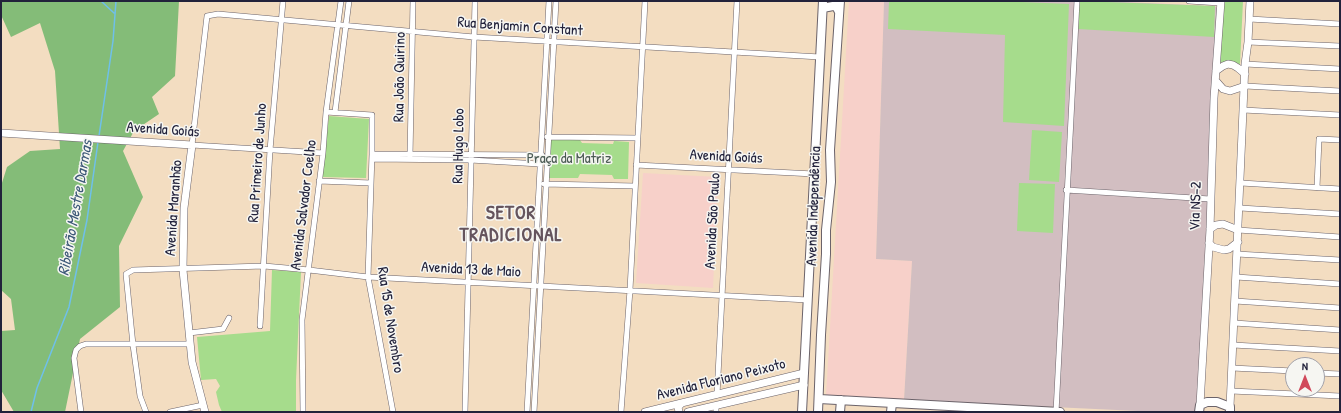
<!DOCTYPE html>
<html>
<head>
<meta charset="utf-8">
<style>
  body { margin:0 }
  #map { position:relative; width:1341px; height:413px; overflow:hidden; background:#f3ddc1; font-family:"Patrick Hand",sans-serif }
  canvas { display:block }
  .frame { position:absolute; inset:0; border:2px solid #22223b; pointer-events:none }
  .north { position:absolute; left:1285px; top:357px; width:40px; height:40px; box-sizing:border-box; background:#f6f6f2; border:1px solid #a1a1a9; border-radius:50%; rotate:0deg; font-size:11px; font-weight:700; line-height:16px; text-align:center; color:#22223b }
  .north::after { content:''; display:block; margin:auto; width:14px; height:18px; background:#d1495b; clip-path:polygon(50% 0,100% 100%,50% 72%,0 100%) }
</style>
</head>
<body>
<div id="map">
<canvas width="1341" height="413"></canvas>
<div class="frame"></div>
<div class="north">N</div>
</div>
<script>
const ctx = document.querySelector('canvas').getContext('2d');
ctx.lineJoin = 'round';
function fill(path, color) { ctx.fillStyle = color; ctx.fill(path, 'evenodd'); }
const toPath = rows => new Path2D(rows.map(r => 'M' + r).join(''));
function trace(path, color, width, dash) { ctx.strokeStyle = color; ctx.lineWidth = width; ctx.lineCap = dash ? 'butt' : 'round'; ctx.setLineDash(dash || []); ctx.stroke(path); }
function drawText(font, color, halo, rows, align = 'center') {
  ctx.font = font + ' "Patrick Hand",sans-serif'; ctx.lineWidth = 3; ctx.setLineDash([]); ctx.textBaseline = 'middle'; ctx.strokeStyle = halo; ctx.fillStyle = color; for (const [text, x, y, turn = 0] of rows) {
    ctx.save(); ctx.translate(x, y); ctx.rotate((+turn || 0) * Math.PI / 180); ctx.textAlign = isNaN(turn) ? turn : align; if (halo) ctx.strokeText(text, 0, 0); ctx.fillText(text, 0, 0); ctx.restore();
  }
}
fill(toPath([
  [849,1,884,1,876,259,912,261,904,400,826,396],
  [643,173,718,177,713,288,636,283]
]), '#f7d0c9');
fill(toPath([
  [884,1,1098,1,1215,6,1218,9,1197,410,1195,412,1159,412,904,400,912,261,876,259]
]), '#d2bec1');
fill(toPath([
  [889,1,998,1,1069,4,1064,126,1003,122,1005,35,888,29],
  [1079,1,1215,6,1214,37,1078,29],
  [1222,1,1243,1,1240,64,1219,62],
  [329,116,369,119,366,178,322,177],
  [1032,130,1062,132,1059,182,1029,180],
  [550,139,580,140,582,143,613,144,614,141,629,142,628,179,614,179,612,175,580,174,578,178,548,178],
  [1019,183,1055,184,1053,233,1017,231],
  [272,270,301,272,296,380,296,412,222,412,219,405,216,392,220,386,216,379,201,380,197,337,270,331]
]), '#a6dc8c');
fill(toPath([
  [1,1,179,1,175,76,152,97,159,114,134,131,123,151,143,197,119,246,120,307,80,339,65,412,14,412,1,390,1,331,15,330,11,299,1,290,1,186,7,167,30,151,60,149,55,71,40,23,11,37,1,15]
]), '#84bc78');
trace(toPath([
  [101,1,114,13],
  [99,136,113,41,116,1],
  [31,412,37,388,69,307,87,220,98,142]
]), '#6fc0ea', 1.5);
const street = toPath([
  [1189,1,1220,3],
  [1249,19,1340,24],
  [1248,42,1340,46],
  [1245,64,1340,69],
  [1245,86,1340,91],
  [1243,110,1340,115],
  [326,112,372,115,372,154,368,277,393,412],
  [335,112,349,1],
  [547,137,638,138],
  [323,153,192,145,207,16,218,14,474,37,820,57],
  [372,154,542,155],
  [410,156,413,1],
  [372,159,470,160,540,164],
  [636,165,814,174],
  [319,181,371,183],
  [1241,183,1340,189],
  [544,184,635,186],
  [1317,188,1319,139,1340,140],
  [1066,190,1210,199],
  [1240,208,1340,214],
  [1238,230,1340,237],
  [1237,254,1340,260],
  [1236,277,1340,284],
  [1235,301,1340,308],
  [1234,323,1340,330],
  [260,326,270,150,283,1],
  [189,333,223,329,229,318],
  [1233,345,1340,351],
  [1232,368,1293,371],
  [1317,373,1340,374],
  [1231,391,1340,396],
  [717,395,737,1],
  [81,412,74,358,76,350,80,346,86,344,190,344],
  [146,412,140,396,133,345,126,274,133,270,264,266,309,270,368,277,808,300],
  [170,412,203,405],
  [303,412,302,320,323,153,326,112,341,1],
  [465,412,475,1],
  [527,412,549,1],
  [534,412,556,1],
  [621,412,630,290,645,1],
  [716,412,716,406],
  [1056,412,1077,1]
]);
const secondary = toPath([
  [1216,71,1223,66,1228,64,1233,65,1238,68,1245,74],
  [1216,81,1223,89,1230,91,1245,86],
  [1,133,192,145,184,208,183,270,192,362,205,412],
  [1210,229,1216,225,1223,224,1238,230],
  [1209,243,1213,247,1224,250,1229,249,1238,242],
  [1200,405,1210,229,1214,98,1221,1],
  [1230,407,1245,64,1248,42,1250,1],
  [645,412,804,373],
  [679,412,678,407,681,404],
  [688,412,804,385]
]);
const primary = toPath([
  [823,8,833,6,836,6,839,12],
  [819,399,1060,412],
  [802,412,823,1],
  [818,412,821,335,826,254,826,230,831,182,830,150,840,1],
  [840,412,841,400],
  [891,412,892,403],
  [1199,412,1200,405,1207,402,1217,402,1230,407,1230,412]
]);
trace(street, '#6b636a', 6);
trace(secondary, '#6b636a', 8);
trace(primary, '#6b636a', 10);
trace(street, '#fff', 5);
trace(secondary, '#fff', 7);
trace(primary, '#fff', 8);
drawText('15px', '#22223b', '#f6f6f2', [
  ["Rua Benjamin Constant",520,27,4],
  ["Rua João Quirino",400,77,-89],
  ["Avenida Goiás",163,130,4],
  ["Rua Hugo Lobo",459,146,-89],
  ["Avenida Goiás",726,157,3],
  ["Rua Primeiro de Junho",258,163,-86],
  ["Avenida Salvador Coelho",304,205,-83],
  ["Avenida Independência",814,206,-88],
  ["Via NS-2",1196,206,-88],
  ["Avenida Maranhão",174,208,-86],
  ["Avenida São Paulo",713,221,-87],
  ["Avenida 13 de Maio",471,270,3],
  ["Rua 15 de Novembro",390,320,81],
  ["Avenida Floriano Peixoto",721,380,-14]
]);
drawText('15px', '#4a5a53', '#f6f6f2', [
  ["Praça da Matriz",569,159]
]);
drawText('italic 16px', '#3d5978', '#f6f6f2', [
  ["Ribeirão Mestre Darmas",76,208,-80]
]);
ctx.letterSpacing = '1px';
drawText('bold 19px', '#65545d', '#f6f6f2', [
  ["SETOR",511,214],
  ["TRADICIONAL",511,236]
]);
ctx.letterSpacing = '0px';
</script>
</body>
</html>
